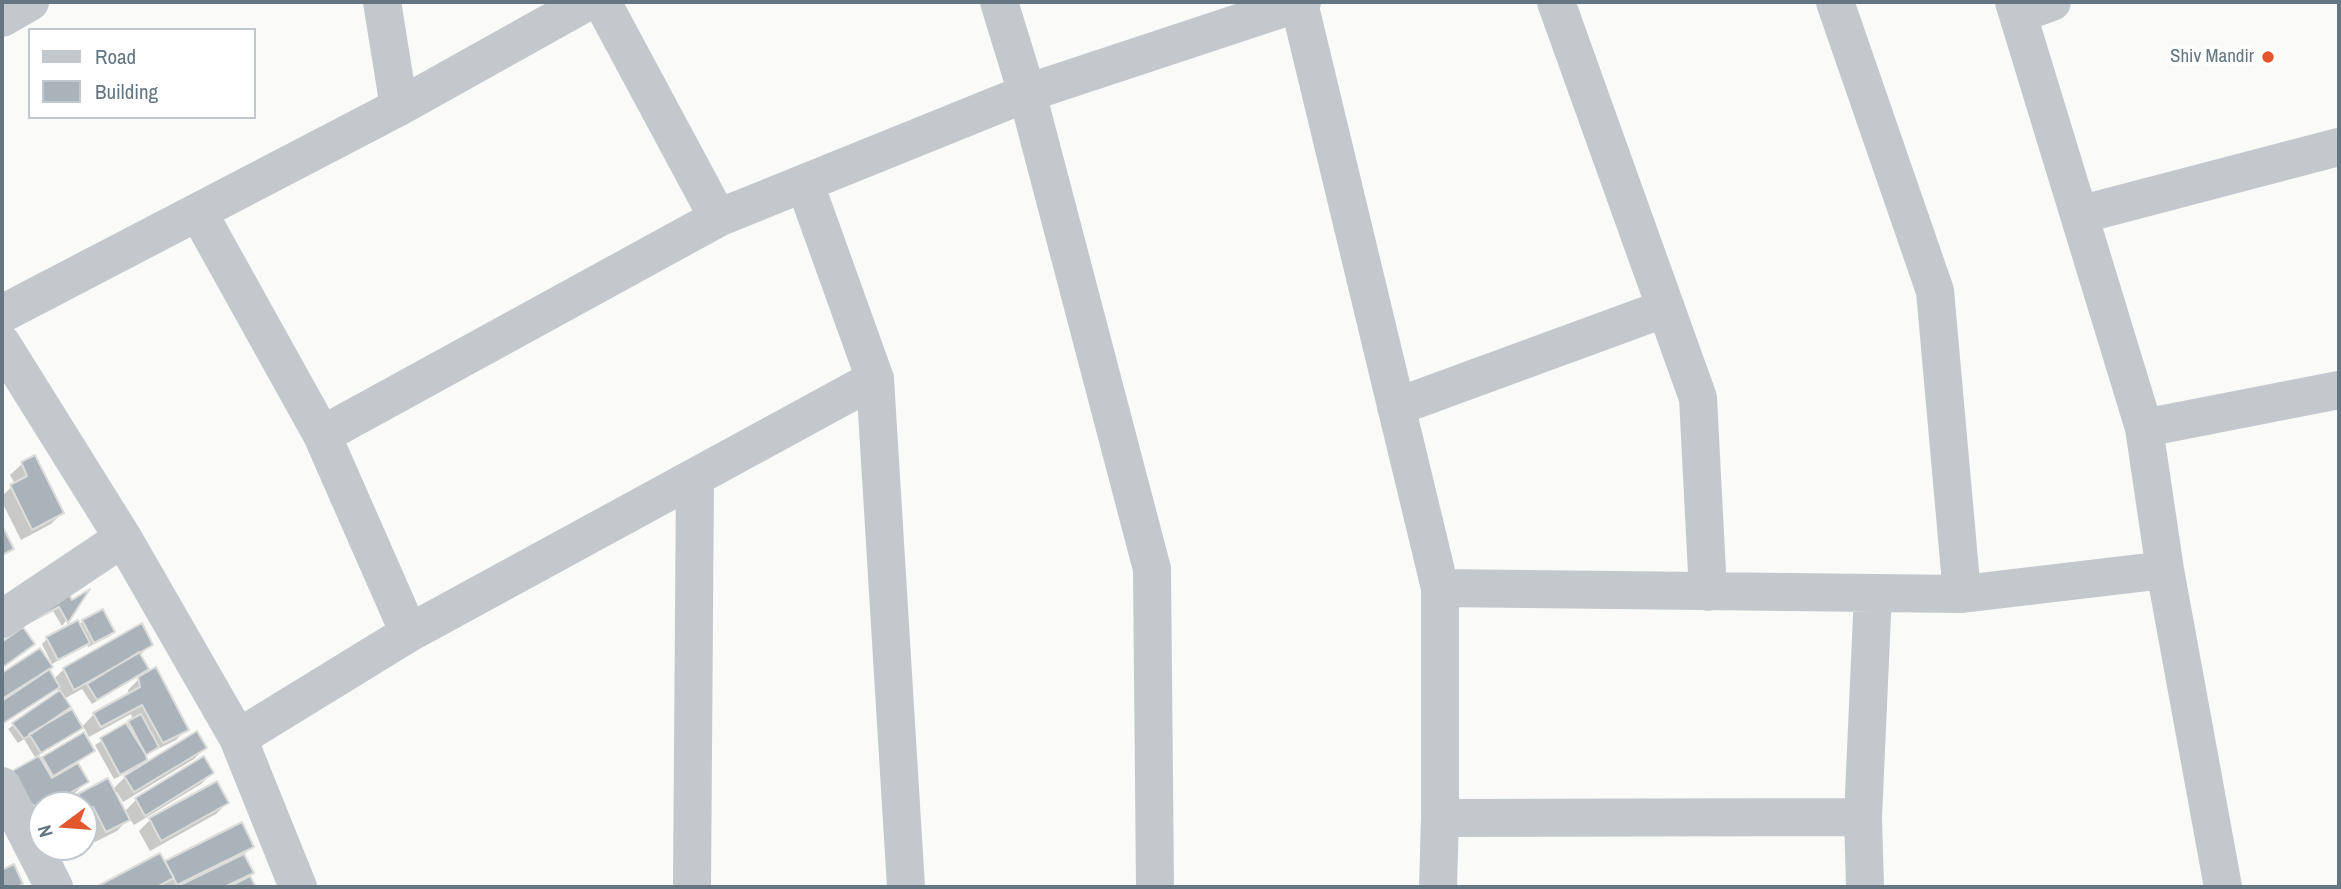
<!DOCTYPE html>
<html>
<head>
<meta charset="utf-8">
<style>
  body { margin:0 }
  #map { position:relative; width:2341px; height:889px; overflow:hidden; background:#fafaf8; font-family:"Archivo Narrow",sans-serif }
  canvas { display:block }
  .frame { position:absolute; inset:0; border:4px solid #657683; pointer-events:none }
  .legend { position:absolute; left:28px; top:28px; width:228px; height:91px; box-sizing:border-box; background:#fff; border:2px solid #c1c8cd; margin:0; padding:9px 12px; list-style:none; font-size:21px; color:#657683 }
  .legend li { display:flex; align-items:center; gap:14px; height:35px }
  .legend b { width:35px; border:2px solid #c1c8cd }
  .north { position:absolute; left:28px; top:791px; width:70px; height:70px; box-sizing:border-box; background:#fff; border:2px solid #c1c8cd; border-radius:50%; rotate:254deg; font-size:19px; font-weight:700; line-height:28px; text-align:center; color:#657683 }
  .north::after { content:''; display:block; margin:auto; width:24px; height:32px; background:#e4572e; clip-path:polygon(50% 0,100% 100%,50% 72%,0 100%) }
</style>
</head>
<body>
<div id="map">
<canvas width="2341" height="889"></canvas>
<div class="frame"></div>
<ul class="legend">
<li><b style="height:9px;background:#c3c8cc"></b>Road</li>
<li><b style="height:19px;background:#aab3b9"></b>Building</li>
</ul>
<div class="north">N</div>
</div>
<script>
const ctx = document.querySelector('canvas').getContext('2d');
ctx.lineJoin = 'round';
function fill(path, color) { ctx.fillStyle = color; ctx.fill(path, 'evenodd'); }
const toPath = rows => new Path2D(rows.map(r => 'M' + r).join(''));
function trace(path, color, width, dash) { ctx.strokeStyle = color; ctx.lineWidth = width; ctx.lineCap = dash ? 'butt' : 'round'; ctx.setLineDash(dash || []); ctx.stroke(path); }
function drawText(font, color, halo, rows, align = 'center') {
  ctx.font = font + ' "Archivo Narrow",sans-serif'; ctx.lineWidth = 7; ctx.setLineDash([]); ctx.textBaseline = 'middle'; ctx.strokeStyle = halo; ctx.fillStyle = color; for (const [text, x, y, turn = 0] of rows) {
    ctx.save(); ctx.translate(x, y); ctx.rotate((+turn || 0) * Math.PI / 180); ctx.textAlign = isNaN(turn) ? turn : align; if (halo) ctx.strokeText(text, 0, 0); ctx.fillText(text, 0, 0); ctx.restore();
  }
}
fill(toPath([
  [34,458,62,513,51,524,21,540,2,502,2,496,15,484,10,475,22,464],
  [85,595,62,626,53,611,32,622,25,608,71,602],
  [83,621,113,632,108,637,88,647,87,644,52,664,42,644,47,639,79,625],
  [151,644,139,656,147,669,141,675,92,704,82,689,64,699,69,707,59,716,81,728,94,714,129,695,128,690,139,679,187,729,176,740,144,756,145,759,136,768,114,779,95,745,133,720,131,714,89,737,83,726,76,733,37,756,40,761,43,758,93,750,76,762,87,781,76,792,54,805,42,805,42,812,29,820,36,759,24,739,18,743,8,729,59,692,57,688,2,724,2,675,39,650,53,680,64,669],
  [205,748,194,759,123,802,117,792,114,794,124,812,136,800,212,773,201,784,134,825,129,818,117,831,95,842,84,822,84,805,61,805,107,781,112,790,125,777],
  [227,803,216,814,150,851,139,831,150,820],
  [241,825,252,847,243,855,248,876,254,887,100,887,160,856,164,864]
]), '#0003');
const building = toPath([
  [35,455,64,513,32,530,10,485,27,476,21,462,35,455],
  [2,525,14,549,2,555,2,525],
  [90,589,68,623,59,607,38,618,68,593,72,600,90,589],
  [103,609,115,632,94,643,82,620,103,609],
  [78,620,90,643,58,660,46,637,78,620],
  [142,623,153,645,74,690,63,668,142,623],
  [23,627,35,644,2,668,2,642,23,627],
  [40,648,53,667,2,701,2,673,40,648],
  [139,652,149,669,97,700,87,684,139,652],
  [156,667,189,730,163,743,142,705,101,727,93,713,140,687,138,677,156,667],
  [49,669,60,687,2,724,2,699,49,669],
  [60,690,71,707,24,739,12,723,60,690],
  [72,709,83,728,41,753,29,734,72,709],
  [141,714,159,747,146,755,128,721,141,714],
  [126,723,146,755,147,760,120,775,100,738,126,723],
  [197,731,207,748,134,792,124,776,197,731],
  [84,732,95,751,53,776,42,757,84,732],
  [39,756,52,778,78,763,89,782,49,805,42,805,41,810,16,794,5,775,39,756],
  [204,756,214,773,145,816,135,798,204,756],
  [108,778,130,820,106,832,93,807,84,811,84,805,62,805,61,803,108,778],
  [217,781,229,803,161,841,149,818,217,781],
  [242,822,254,847,177,885,165,861,242,822],
  [160,853,174,878,157,887,96,887,160,853],
  [244,854,254,873,224,887,181,887,180,885,244,854],
  [14,864,23,884,17,887,2,887,2,870,14,864],
  [250,876,256,887,229,887,250,876]
]);
fill(building, '#aab3b9');
trace(building, '#dcdcda', 2);
trace(toPath([
  [382,2,399,107],
  [602,2,718,218],
  [999,2,1027,93,1152,569,1155,887],
  [1556,2,1698,398,1708,592],
  [1835,2,1935,291,1962,594],
  [2014,2,2144,428,2165,570,2223,887],
  [1299,3,1440,588,1440,818,1438,887],
  [2019,14,2052,2],
  [2,18,30,2],
  [805,184,875,379,906,887],
  [198,212,322,435,409,633],
  [2079,215,2339,147],
  [2,314,399,107,587,2],
  [2,344,123,538,238,738,298,887],
  [1396,407,1666,308],
  [2144,428,2339,390],
  [322,435,718,218,1027,93,1302,2],
  [1440,588,1962,594,2165,570],
  [2,619,123,538],
  [238,738,409,633,875,379],
  [2,786,54,887],
  [1440,818,1863,817],
  [692,887,695,478],
  [1865,887,1863,817,1873,593]
]), '#c3c8cc', 38);
for (const [x, y, r, color] of [
  [2268,57,7,"#e4572e"]
]) { const dot = new Path2D(); dot.arc(x, y, r, 0, 2 * Math.PI); ctx.fillStyle = color; ctx.fill(dot); trace(dot, '#fff', 2.5); }
drawText('19px', '#657683', '#fff', [
  ["Shiv Mandir",2254,57]
], 'right');
</script>
</body>
</html>
